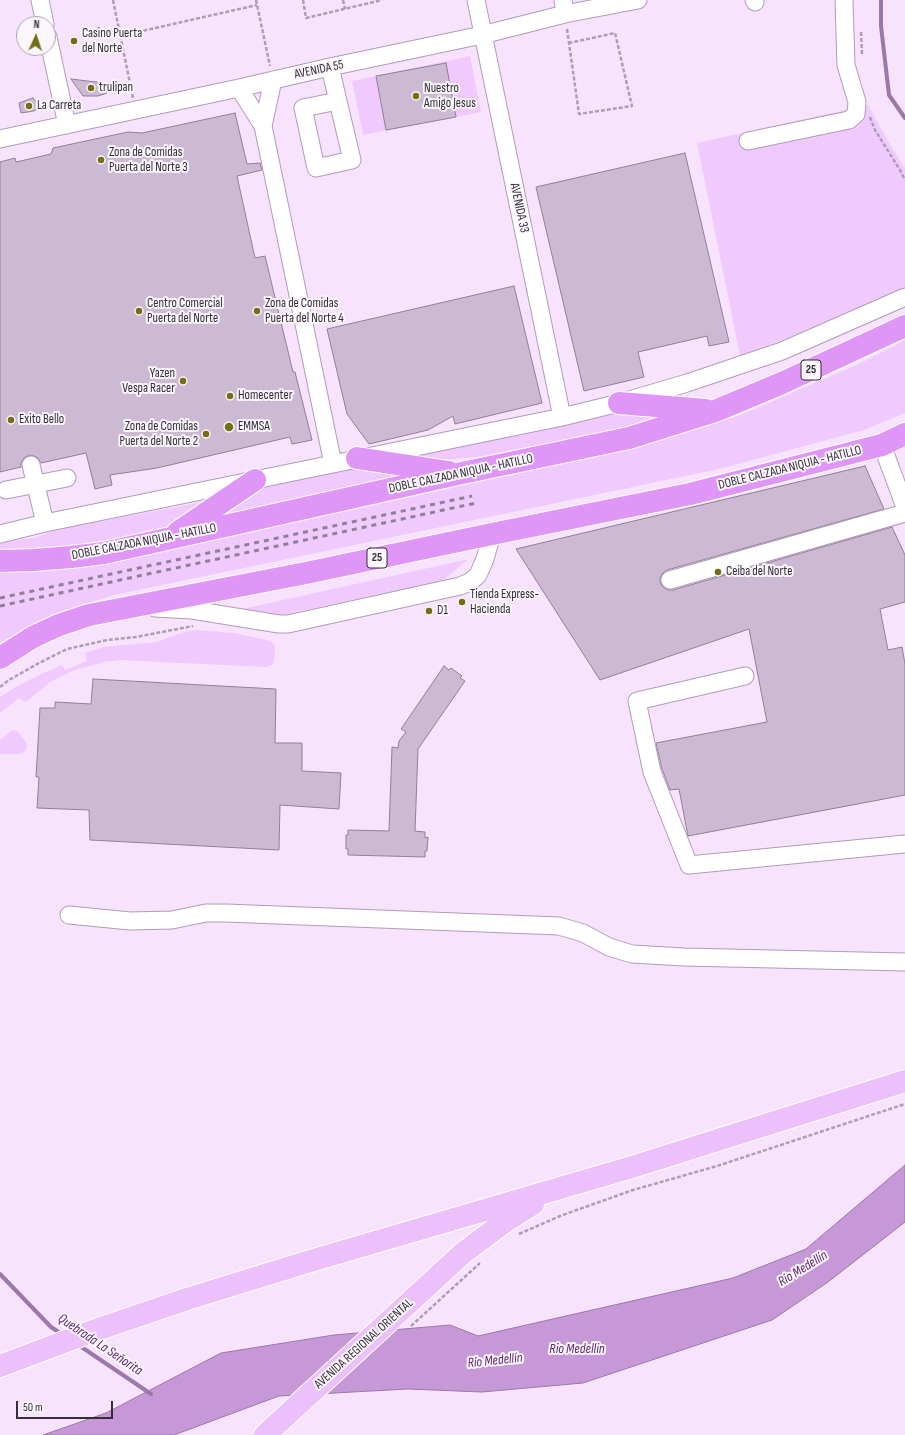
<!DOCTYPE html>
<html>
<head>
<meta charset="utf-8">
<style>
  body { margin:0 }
  #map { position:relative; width:905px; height:1435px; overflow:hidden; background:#f7e3fe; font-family:"Sofia Sans Condensed",sans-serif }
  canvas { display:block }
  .north { position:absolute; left:16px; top:16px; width:40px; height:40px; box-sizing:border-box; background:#faf6fc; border:1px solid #aba6ae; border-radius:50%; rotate:3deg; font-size:11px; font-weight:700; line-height:16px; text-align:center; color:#352d38 }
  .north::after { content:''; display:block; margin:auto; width:14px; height:18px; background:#736f11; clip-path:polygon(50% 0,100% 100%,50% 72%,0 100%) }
  .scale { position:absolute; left:16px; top:1401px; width:97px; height:18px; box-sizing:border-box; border:2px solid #352d38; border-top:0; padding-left:5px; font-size:12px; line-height:14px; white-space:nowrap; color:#352d38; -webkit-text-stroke:3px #faf6fc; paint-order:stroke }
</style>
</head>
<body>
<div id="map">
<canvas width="905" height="1435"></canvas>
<div class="north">N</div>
<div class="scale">50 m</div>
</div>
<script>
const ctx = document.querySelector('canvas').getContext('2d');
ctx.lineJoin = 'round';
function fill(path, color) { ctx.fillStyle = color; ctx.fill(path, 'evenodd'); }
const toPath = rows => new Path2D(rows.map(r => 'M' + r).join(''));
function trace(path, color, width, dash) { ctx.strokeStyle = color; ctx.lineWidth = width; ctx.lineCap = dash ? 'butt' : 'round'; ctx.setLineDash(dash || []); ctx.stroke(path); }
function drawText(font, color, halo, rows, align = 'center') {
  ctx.font = font + ' "Sofia Sans Condensed",sans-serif'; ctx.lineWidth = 4; ctx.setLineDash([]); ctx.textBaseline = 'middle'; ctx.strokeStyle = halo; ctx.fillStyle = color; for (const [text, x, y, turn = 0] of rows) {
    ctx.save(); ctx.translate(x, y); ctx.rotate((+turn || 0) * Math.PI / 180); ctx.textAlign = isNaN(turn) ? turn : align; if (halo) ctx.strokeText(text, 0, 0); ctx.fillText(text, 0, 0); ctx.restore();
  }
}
fill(toPath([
  [470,56,481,112,363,135,352,81],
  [868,105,892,148,905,168,905,293,740,356,697,143],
  [905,340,905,413,864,430,719,469,114,595,64,611,15,634,0,643,0,571,72,566,192,545,629,449,741,415,863,362],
  [609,413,678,414,635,428,512,454,440,460,405,456],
  [362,464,411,474,229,514,257,488],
  [219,499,190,520,131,536,73,546,46,549,0,549,0,542,34,538,59,529],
  [469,559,442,581,272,617,238,610],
  [196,630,234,633,271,641,275,645,275,648,274,662,272,665,267,667,120,660,104,662,75,670,64,675,50,682,26,702,19,698,0,713,0,697,16,687,37,676,62,665,65,670,87,661,85,653,103,647,157,642,184,632],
  [14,730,17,731,25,741,27,745,26,749,24,752,19,754,0,754,0,740,11,731]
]), '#f0c9fe');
const water = toPath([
  [905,1165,905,1222,828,1282,772,1320,583,1383,482,1392,408,1389,279,1396,174,1435,43,1435,106,1413,221,1353,334,1335,450,1325,478,1336,733,1278,806,1249,905,1165]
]);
fill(water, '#c798d8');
trace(water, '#9b78a8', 1);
trace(toPath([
  [881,0,881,26,889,95,905,118],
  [0,1274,51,1327,63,1335],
  [77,1344,151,1394]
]), '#9b78a8', 4);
const building = toPath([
  [446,63,456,117,386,130,376,76,446,63],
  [71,79,104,83,107,93,98,96,83,96,71,79],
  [33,98,40,108,34,111,21,113,19,103,33,98],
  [235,113,247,164,260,163,262,170,237,176,255,258,265,256,293,372,295,372,312,440,292,444,290,437,157,468,110,475,112,485,95,489,86,453,41,463,38,458,34,456,29,455,24,458,21,463,21,467,0,472,0,162,15,158,16,162,51,154,53,148,128,132,142,133,235,113],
  [685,153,729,342,709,346,707,336,638,352,644,377,584,391,536,187,685,153],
  [514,286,542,403,455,424,453,416,428,430,369,444,347,414,327,329,514,286],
  [865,466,884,509,667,570,663,573,660,577,660,582,663,587,668,590,673,590,892,527,905,555,905,602,880,609,888,650,902,647,905,664,905,795,688,836,679,789,670,790,662,769,656,743,767,722,749,629,600,680,516,549,865,466],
  [444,666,449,670,451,668,462,676,460,678,465,681,418,749,415,831,425,832,425,838,428,837,427,851,425,851,425,857,348,855,348,849,346,849,346,835,348,835,348,830,389,831,392,747,398,748,399,741,406,732,401,729,444,666],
  [93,679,276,689,275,743,302,743,302,771,341,773,339,809,280,805,279,850,90,840,89,810,37,808,39,777,36,777,40,708,55,708,55,702,91,704,93,679]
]);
fill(building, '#ccb9d3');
trace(building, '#917f97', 1);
const minor = toPath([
  [40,0,45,24],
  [476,0,562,417],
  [563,0,565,14],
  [754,0,755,2],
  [48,37,67,125],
  [330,67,338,101,352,160,316,168,303,108,338,101],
  [239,88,263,126,333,464],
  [263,126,273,80],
  [0,139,239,88,330,67,482,35,565,14,638,0],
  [748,141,849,120,856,114,857,102,846,65,844,0],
  [882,445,905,507],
  [31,465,45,523],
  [6,490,67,478],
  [0,534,45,523,562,417,619,403,687,383,782,351,905,297],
  [670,580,905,513],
  [155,608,192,610,279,624,288,624,460,586,470,582,478,575,485,559,492,534],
  [745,676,637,701,652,772,689,865,905,844],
  [69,915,130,921,172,920,206,913,226,913,559,926,583,933,609,947,632,954,684,957,905,962]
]);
const major = toPath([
  [0,1366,93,1331,187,1299,307,1262,632,1167,905,1081],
  [265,1435,463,1253,506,1221,533,1204]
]);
const highway = toPath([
  [619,403,706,410],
  [357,458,449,472],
  [178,532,255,480],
  [0,561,34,560,71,557,104,553,462,473,629,438,715,411,782,383,905,326],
  [0,658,33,637,59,625,89,615,306,573,492,534,690,494,882,445,905,434]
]);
trace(minor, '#af9db6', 19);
trace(major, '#fff', 24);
trace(highway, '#fff', 24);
trace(toPath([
  [113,0,133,98],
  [256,0,270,66],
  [303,0,306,18,382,0],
  [343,0,345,9],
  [567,29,579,114,632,106,615,33,569,43],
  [861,32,862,55],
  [120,36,257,5],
  [870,117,875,130,900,170,905,180],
  [0,687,9,680,39,663,67,649,107,640,136,637,193,626],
  [519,1234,560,1216,633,1190,717,1166,905,1104],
  [411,1326,480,1263]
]), '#ad9eb3', 2.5, [4, 2]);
trace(minor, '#fff', 17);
trace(major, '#ecc0fa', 22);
trace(highway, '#df96f7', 22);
trace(toPath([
  [0,598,472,496],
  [0,606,476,503]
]), '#8f8193', 3, [5, 5]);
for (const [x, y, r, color] of [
  [74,41,4,"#736f11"],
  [91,88,4,"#736f11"],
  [416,96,4,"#736f11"],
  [29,106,4,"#736f11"],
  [101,160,4,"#736f11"],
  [139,311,4,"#736f11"],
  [257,311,4,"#736f11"],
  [183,381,4,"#736f11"],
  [230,396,4,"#736f11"],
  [11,420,4,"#736f11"],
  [229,427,5,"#736f11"],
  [206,434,4,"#736f11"],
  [718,572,4,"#736f11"],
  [462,602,4,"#736f11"],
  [429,611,4,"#736f11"]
]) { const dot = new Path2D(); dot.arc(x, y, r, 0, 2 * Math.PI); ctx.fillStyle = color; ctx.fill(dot); trace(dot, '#faf6fc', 1.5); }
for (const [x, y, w] of [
  [811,370,20],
  [377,558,20]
]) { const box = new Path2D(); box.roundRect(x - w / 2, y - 10, w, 20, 3); ctx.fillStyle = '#faf6fc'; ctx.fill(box); trace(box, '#352d38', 1); }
drawText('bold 12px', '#352d38', null, [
  ["25",811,370],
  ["25",377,558]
]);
drawText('13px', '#352d38', '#faf6fc', [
  ["Casino Puerta",82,34],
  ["del Norte",82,49],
  ["trulipan",99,88],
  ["Nuestro",424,89],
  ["Amigo Jesus",424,104],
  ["La Carreta",37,106],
  ["Zona de Comidas",109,153],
  ["Puerta del Norte 3",109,168],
  ["Centro Comercial",147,304],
  ["Puerta del Norte",147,319],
  ["Zona de Comidas",265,304],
  ["Puerta del Norte 4",265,319],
  ["Yazen",175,374,"right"],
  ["Vespa Racer",175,389,"right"],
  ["Homecenter",238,396],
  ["Exito Bello",19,420],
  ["Zona de Comidas",198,427,"right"],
  ["Puerta del Norte 2",198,442,"right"],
  ["EMMSA",238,427],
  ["Ceiba del Norte",726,572],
  ["Tienda Express-",470,595],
  ["Hacienda",470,610],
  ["D1",437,611]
], 'left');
drawText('13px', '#352d38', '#faf6fc', [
  ["AVENIDA 55",319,70,-12],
  ["AVENIDA 33",519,208,78],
  ["DOBLE CALZADA NIQUIA - HATILLO",790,468,-14],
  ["DOBLE CALZADA NIQUIA - HATILLO",461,474,-12],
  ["DOBLE CALZADA NIQUIA - HATILLO",144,542,-11],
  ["AVENIDA REGIONAL ORIENTAL",364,1344,-42]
]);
drawText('italic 14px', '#5f2671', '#faf6fc', [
  ["Río Medellín",803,1269,-32],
  ["Quebrada La Señorita",100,1345,34],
  ["Rio Medellin",577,1349],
  ["Río Medellín",495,1361,-6]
]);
</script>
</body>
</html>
